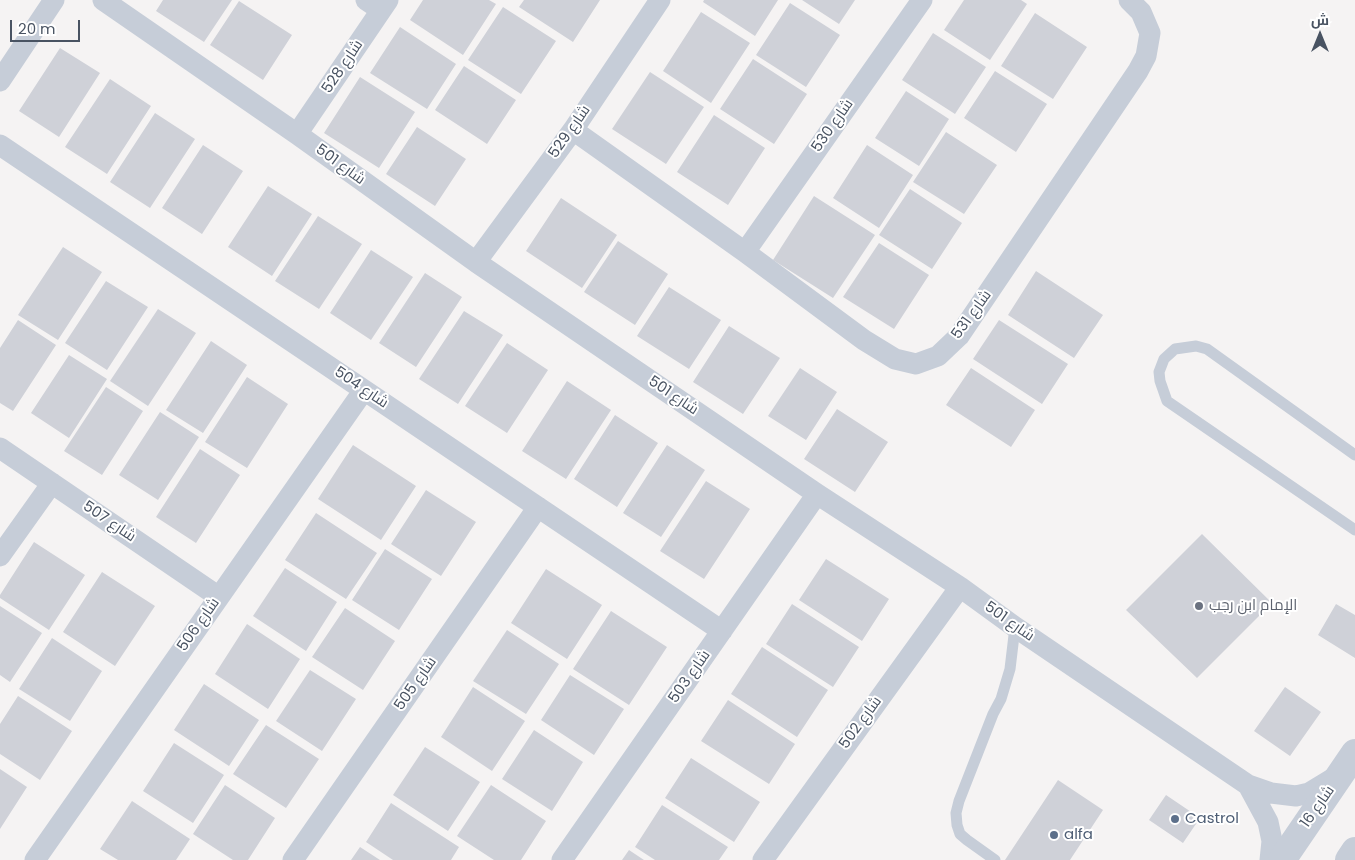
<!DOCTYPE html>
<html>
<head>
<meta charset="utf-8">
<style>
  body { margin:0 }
  #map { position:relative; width:1355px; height:860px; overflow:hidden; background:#f5f3f3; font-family:Poppins,Cairo,sans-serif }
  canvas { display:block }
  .north { position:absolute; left:1295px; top:10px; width:50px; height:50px; -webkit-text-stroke:4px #fff; paint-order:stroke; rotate:0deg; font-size:14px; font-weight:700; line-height:20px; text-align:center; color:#495362 }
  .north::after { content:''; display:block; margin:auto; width:18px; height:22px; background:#495362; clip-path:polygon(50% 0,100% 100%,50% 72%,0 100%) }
  .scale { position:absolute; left:10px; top:20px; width:70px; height:22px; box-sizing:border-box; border:2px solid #495362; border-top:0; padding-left:6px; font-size:15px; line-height:18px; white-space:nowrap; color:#495362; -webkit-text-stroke:4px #fff; paint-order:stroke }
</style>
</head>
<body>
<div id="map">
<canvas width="1355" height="860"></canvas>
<div class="north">ش</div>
<div class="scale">20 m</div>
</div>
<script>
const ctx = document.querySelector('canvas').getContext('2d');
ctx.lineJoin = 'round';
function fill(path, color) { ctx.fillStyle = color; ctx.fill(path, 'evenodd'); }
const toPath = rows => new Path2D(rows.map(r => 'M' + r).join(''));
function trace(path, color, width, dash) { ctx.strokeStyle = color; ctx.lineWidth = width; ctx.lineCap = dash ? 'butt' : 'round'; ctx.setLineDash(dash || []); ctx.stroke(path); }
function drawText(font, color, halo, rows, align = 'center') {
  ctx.font = font + ' Poppins,Cairo,sans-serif'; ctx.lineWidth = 4; ctx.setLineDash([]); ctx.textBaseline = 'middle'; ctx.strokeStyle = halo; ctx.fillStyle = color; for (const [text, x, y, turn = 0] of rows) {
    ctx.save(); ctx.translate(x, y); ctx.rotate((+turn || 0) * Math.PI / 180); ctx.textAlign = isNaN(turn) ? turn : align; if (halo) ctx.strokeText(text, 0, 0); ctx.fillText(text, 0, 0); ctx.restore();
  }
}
fill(toPath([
  [163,0,232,0,204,42,156,11],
  [423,0,489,0,496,4,463,55,410,20],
  [524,0,600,0,573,42,519,7],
  [704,0,778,0,755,36,703,2],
  [802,0,855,0,839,24],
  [964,0,1021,0,1027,4,990,60,944,30],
  [239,1,292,35,263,80,210,45],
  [790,3,840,35,806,87,756,55],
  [503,7,556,41,521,94,468,60],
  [701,12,750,43,711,103,663,71],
  [1035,13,1087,47,1053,99,1001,66],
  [400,27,456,64,427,109,370,73],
  [933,33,986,67,955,114,902,80],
  [60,48,100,73,59,137,19,111],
  [753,59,807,94,774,144,720,109],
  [464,66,516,100,487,144,435,110],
  [995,71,1047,104,1016,152,964,118],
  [650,72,704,107,666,164,612,129],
  [360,77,415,112,379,168,324,133],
  [110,79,151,106,107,174,65,147],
  [906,91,949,119,919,166,875,138],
  [155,113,195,139,150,208,110,182],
  [714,115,765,148,728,205,677,172],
  [417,127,466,159,435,206,386,174],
  [946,132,997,165,964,214,913,182],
  [203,145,243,171,202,234,162,208],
  [867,145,913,175,879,228,833,198],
  [268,186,312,214,272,276,228,247],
  [910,189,962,223,932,269,879,235],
  [814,196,875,235,833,298,773,260],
  [561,198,617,235,582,288,526,251],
  [318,216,362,244,319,309,275,281],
  [618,241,668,274,635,325,584,292],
  [879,243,929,275,894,329,843,297],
  [63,247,102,272,58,340,18,315],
  [371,250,413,277,371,340,330,313],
  [1036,271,1103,315,1074,358,1008,315],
  [425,273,462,297,416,367,379,343],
  [106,281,148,307,107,370,65,343],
  [669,287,721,320,689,369,637,336],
  [158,309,196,333,148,406,110,381],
  [464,311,503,335,458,404,419,379],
  [18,320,56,345,13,411,0,403,0,348],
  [999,320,1068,364,1042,404,973,359],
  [729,326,780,358,743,414,693,382],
  [211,341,247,365,203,433,166,410],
  [507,343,548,370,507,433,465,406],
  [69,355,107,379,69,438,31,413],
  [800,368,837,392,806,440,768,416],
  [971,368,1035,410,1011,447,946,405],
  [247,377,288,404,247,468,205,442],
  [567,381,611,410,566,479,522,451],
  [106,387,143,411,102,475,64,451],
  [837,409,888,442,855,492,804,459],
  [160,412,199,437,158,500,119,475],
  [615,415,658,443,617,507,574,479],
  [353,445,416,486,381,540,318,499],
  [667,445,705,470,661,537,623,513],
  [200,449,240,475,196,543,156,517],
  [706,481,750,509,704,579,660,551],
  [426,490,476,522,441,576,391,544],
  [316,513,377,553,346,599,285,560],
  [1202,534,1272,603,1197,678,1126,610],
  [34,542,85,575,49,630,0,598,0,595],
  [385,549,432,579,399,630,352,600],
  [826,559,889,599,862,641,799,600],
  [285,568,337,602,306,651,253,616],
  [546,569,602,605,567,659,511,623],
  [102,572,155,606,115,666,63,632],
  [792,604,859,647,833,687,766,644],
  [1336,604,1355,615,1355,658,1318,635],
  [0,606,42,633,10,682,0,675],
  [345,608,395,641,363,690,312,657],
  [611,611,667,647,629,705,573,669],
  [247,624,300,659,268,709,215,674],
  [507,630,559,664,526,714,473,681],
  [52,638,102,671,70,721,19,689],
  [762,647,828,690,797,737,731,694],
  [310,670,356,699,322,751,276,721],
  [570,675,624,709,594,755,541,720],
  [204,684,259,720,229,766,174,730],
  [473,687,525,721,492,771,441,737],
  [1285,687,1321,712,1290,756,1254,731],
  [18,696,72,731,40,780,0,754,0,724],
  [728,700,795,744,769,784,701,741],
  [266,725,319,759,286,808,233,774],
  [534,730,583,762,552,811,502,779],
  [174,743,224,775,193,823,143,791],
  [425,747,480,782,448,831,393,795],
  [691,758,760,802,734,842,665,798],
  [0,769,27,787,0,829],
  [1058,780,1103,810,1070,860,1005,860],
  [225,785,275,818,248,860,233,860,193,834],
  [491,785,546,821,521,860,494,860,457,836],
  [1166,795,1200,818,1183,843,1149,820],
  [132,801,190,839,176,860,118,860,100,849],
  [391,803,459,847,451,860,393,860,366,842],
  [662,805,728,847,719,860,655,860,635,847],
  [360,847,380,860,351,860],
  [629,850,644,860,622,860]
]), '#cfd1d8');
trace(toPath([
  [1355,455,1207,349,1196,346,1175,349,1164,359,1159,372,1160,381,1167,401,1355,530],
  [995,860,967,840,960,834,957,825,956,813,959,801,993,714,1001,699,1010,669,1015,627]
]), '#c6cdd8', 11);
trace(toPath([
  [103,0,297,134,476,262,817,494,960,587,1015,627,1248,785,1271,793,1296,796,1309,793,1337,776],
  [366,0,381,10],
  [0,81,54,0],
  [573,130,745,252,864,340,895,359,916,364,938,356,959,336,1138,71,1146,56,1150,33,1141,12,1129,0],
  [297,134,388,0],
  [0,145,722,631],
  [745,252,922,0],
  [476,262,573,130,660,0],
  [0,448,219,597],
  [0,556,52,483],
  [1248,785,1268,822,1272,841,1270,860],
  [35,860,364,390],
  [293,860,538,507],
  [562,860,817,494],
  [763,860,960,587]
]), '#c6cdd8', 21);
trace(toPath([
  [1282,860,1355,753],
  [1349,860,1355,851]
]), '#c6cdd8', 28);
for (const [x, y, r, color] of [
  [1199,606,5,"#6b7280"],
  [1175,819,5,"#5c6f8a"],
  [1054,835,5,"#5c6f8a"]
]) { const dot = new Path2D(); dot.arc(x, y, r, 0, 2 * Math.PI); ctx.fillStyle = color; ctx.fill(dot); trace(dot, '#fff', 2); }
drawText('15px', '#495362', '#fff', [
  ["شارع 528",343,67,-56],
  ["شارع 530",833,126,-55],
  ["شارع 529",570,132,-55],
  ["شارع 501",340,165,36],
  ["شارع 531",972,315,-54],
  ["شارع 504",361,388,34],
  ["شارع 501",673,396,34],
  ["شارع 507",109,522,34],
  ["شارع 501",1009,622,35],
  ["شارع 506",199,625,-55],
  ["شارع 503",690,677,-55],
  ["شارع 505",416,684,-55],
  ["شارع 502",861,723,-54],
  ["شارع 16",1318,807,-55]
]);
drawText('15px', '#5b616d', '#fff', [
  ["الإمام ابن رجب",1209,606]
], 'left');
drawText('15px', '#4e5e75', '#fff', [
  ["Castrol",1185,819],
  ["alfa",1064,835]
], 'left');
</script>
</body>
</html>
